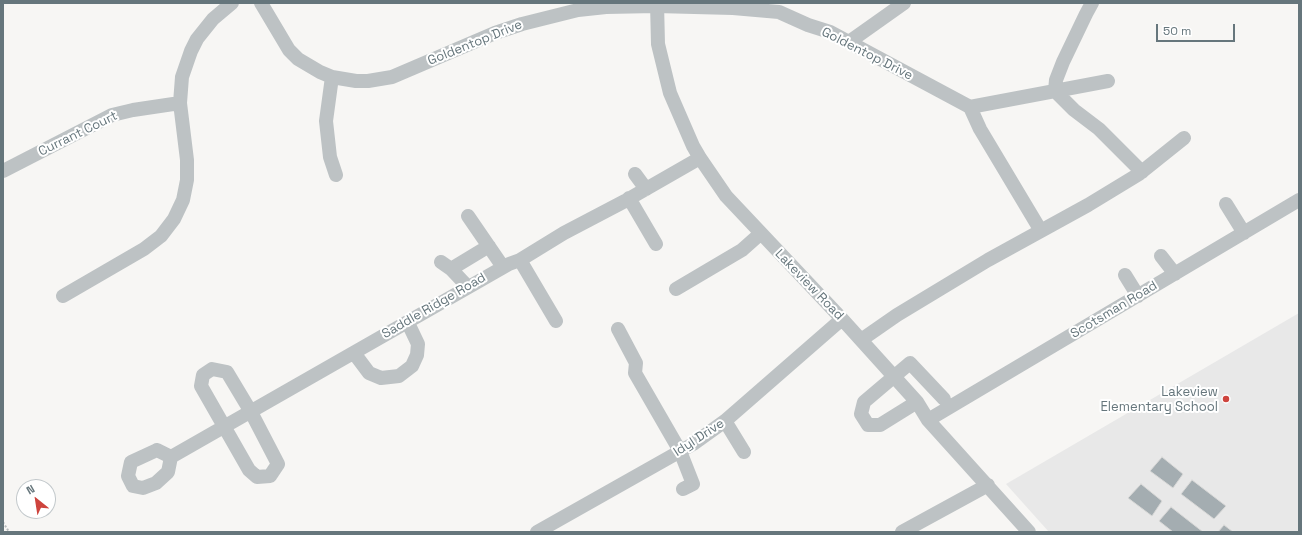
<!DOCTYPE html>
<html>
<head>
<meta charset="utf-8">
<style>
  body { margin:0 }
  #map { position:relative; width:1302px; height:535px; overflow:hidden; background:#f7f6f4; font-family:"Space Grotesk",sans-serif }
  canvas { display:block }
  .frame { position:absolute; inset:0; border:4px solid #66767c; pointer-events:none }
  .north { position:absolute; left:16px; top:479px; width:40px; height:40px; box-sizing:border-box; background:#fff; border:1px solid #c2c8cb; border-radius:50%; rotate:330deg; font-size:11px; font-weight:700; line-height:16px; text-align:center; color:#66767c }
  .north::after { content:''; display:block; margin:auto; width:14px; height:18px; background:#ce443d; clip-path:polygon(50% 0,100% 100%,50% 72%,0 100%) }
  .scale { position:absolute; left:1156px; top:24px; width:79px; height:18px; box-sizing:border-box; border:2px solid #66767c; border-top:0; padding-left:5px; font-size:12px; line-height:14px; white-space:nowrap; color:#66767c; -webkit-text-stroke:3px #fff; paint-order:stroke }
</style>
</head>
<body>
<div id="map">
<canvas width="1302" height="535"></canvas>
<div class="frame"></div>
<div class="north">N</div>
<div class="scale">50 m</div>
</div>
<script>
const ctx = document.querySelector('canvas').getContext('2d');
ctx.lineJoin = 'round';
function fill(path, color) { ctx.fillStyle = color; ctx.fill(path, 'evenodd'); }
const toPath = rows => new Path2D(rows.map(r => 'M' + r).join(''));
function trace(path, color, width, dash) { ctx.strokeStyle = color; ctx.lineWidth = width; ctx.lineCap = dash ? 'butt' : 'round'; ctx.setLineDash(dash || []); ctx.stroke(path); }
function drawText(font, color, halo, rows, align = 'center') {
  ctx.font = font + ' "Space Grotesk",sans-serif'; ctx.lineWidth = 4; ctx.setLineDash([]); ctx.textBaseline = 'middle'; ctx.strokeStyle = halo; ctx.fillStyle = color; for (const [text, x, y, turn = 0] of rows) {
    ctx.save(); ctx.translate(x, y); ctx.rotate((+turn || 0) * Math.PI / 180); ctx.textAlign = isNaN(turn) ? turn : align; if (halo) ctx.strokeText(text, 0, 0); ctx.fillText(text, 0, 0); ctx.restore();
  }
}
fill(toPath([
  [1299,313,1299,532,1049,532,1006,484]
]), '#e8e8e8');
const building = toPath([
  [1162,457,1183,474,1173,488,1150,471,1162,457],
  [1192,480,1226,506,1214,519,1181,494,1192,480],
  [1141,484,1162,501,1152,516,1128,498,1141,484],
  [1171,507,1203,532,1173,532,1159,521,1171,507],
  [1224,525,1233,532,1218,532,1224,525]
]);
fill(building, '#a4adb1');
trace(building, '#d8d8d7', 1);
trace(toPath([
  [3,522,9,532]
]), '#b7bbbc', 2, [2, 2]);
trace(toPath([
  [261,3,289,50,298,59,320,72,332,77,356,81,368,81,392,77,495,33,522,24,578,10,606,7,656,6,733,8,779,12,808,25,830,32,970,107,1108,81],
  [657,3,658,44,670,93,693,146,700,158,726,196,842,319,917,402,928,420,1029,532],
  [1092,3,1086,14,1063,62,1056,80,1055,91,1074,110,1099,129,1142,172],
  [849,42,904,3],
  [332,77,326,121,330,157,336,175],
  [970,107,980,129,1041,231],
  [3,171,112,115,133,110,180,103],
  [635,174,646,189],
  [629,198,656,244],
  [1226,204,1244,233],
  [468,216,503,267],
  [1161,256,1175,274],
  [520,260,556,321],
  [441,262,451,269],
  [1125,275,1138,296],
  [468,287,451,269,489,246],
  [676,289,742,250,760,234],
  [63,296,144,249,161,236,174,219,183,200,187,180,187,160,180,103,182,77,191,51,197,39,213,19,232,3],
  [618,329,636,363,635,373,680,451,693,484,683,489],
  [861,340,897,315,988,260,1088,205,1139,174,1184,138],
  [354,353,369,373,381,378,399,376,412,366,417,355,418,344,408,323],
  [212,369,227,372,251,412,278,464,270,476,257,477,249,470,201,386,203,375,212,369],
  [917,402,880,425,868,425,861,414,864,402,910,363,944,399],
  [928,420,1299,200],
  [725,421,744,452],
  [157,450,171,457,168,472,156,483,143,488,133,486,128,476,131,462,157,450],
  [171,457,509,264,520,260,564,233,625,201,700,158],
  [537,532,693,444,725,421,842,319],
  [902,532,988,485]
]), '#bdc2c4', 14);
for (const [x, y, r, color] of [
  [1226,399,4,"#ce443d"]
]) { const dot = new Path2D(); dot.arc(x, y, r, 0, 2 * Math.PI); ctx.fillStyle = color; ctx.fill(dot); trace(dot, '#fff', 1.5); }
drawText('13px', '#66767c', '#fff', [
  ["Goldentop Drive",475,43,-22],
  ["Goldentop Drive",867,54,27],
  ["Currant Court",78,134,-26],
  ["Lakeview Road",809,285,46],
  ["Saddle Ridge Road",434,306,-30],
  ["Scotsman Road",1114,310,-31],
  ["Idyl Drive",699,438,-33]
]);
drawText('13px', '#66767c', '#fff', [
  ["Lakeview",1218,392],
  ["Elementary School",1218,407]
], 'right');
</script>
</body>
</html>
